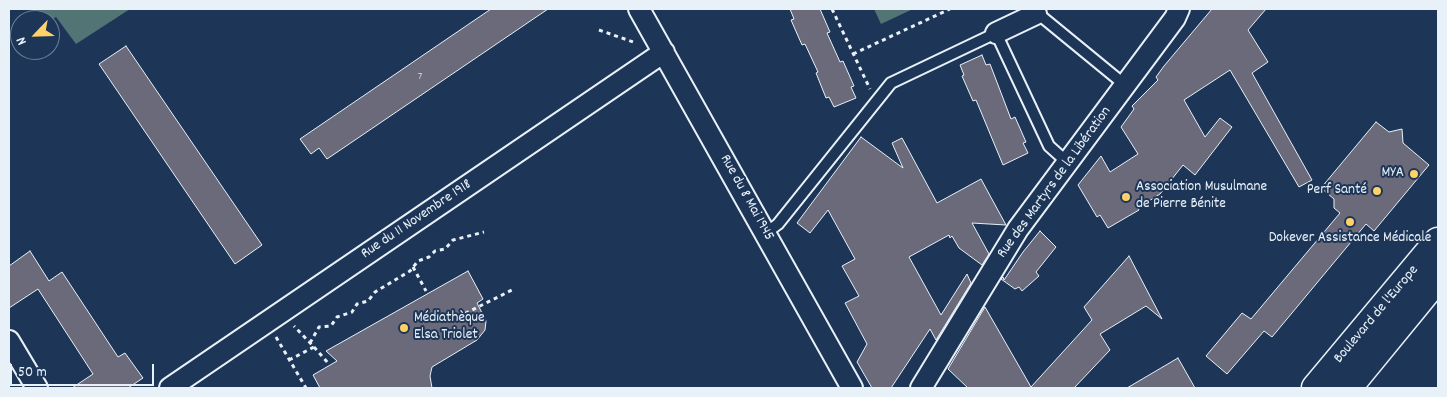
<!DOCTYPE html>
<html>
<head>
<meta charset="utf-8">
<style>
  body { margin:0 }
  #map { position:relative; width:1447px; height:397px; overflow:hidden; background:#1d3557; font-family:Dekko,sans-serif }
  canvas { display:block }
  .frame { position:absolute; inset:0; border:10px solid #e8f1f8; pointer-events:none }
  .north { position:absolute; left:10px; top:10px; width:50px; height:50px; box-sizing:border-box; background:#1d3557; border:1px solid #6e8097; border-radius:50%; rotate:246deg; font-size:14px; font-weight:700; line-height:20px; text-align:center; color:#e8f1f8 }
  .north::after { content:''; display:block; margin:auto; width:18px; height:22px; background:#ffd166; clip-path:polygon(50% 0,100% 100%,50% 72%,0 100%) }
  .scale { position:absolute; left:10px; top:364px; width:144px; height:22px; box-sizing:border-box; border:2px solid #e8f1f8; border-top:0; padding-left:6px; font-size:15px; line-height:18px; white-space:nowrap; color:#e8f1f8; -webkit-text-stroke:4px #1d3557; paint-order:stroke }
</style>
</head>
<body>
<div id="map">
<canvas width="1447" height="397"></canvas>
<div class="frame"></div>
<div class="north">N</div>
<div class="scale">50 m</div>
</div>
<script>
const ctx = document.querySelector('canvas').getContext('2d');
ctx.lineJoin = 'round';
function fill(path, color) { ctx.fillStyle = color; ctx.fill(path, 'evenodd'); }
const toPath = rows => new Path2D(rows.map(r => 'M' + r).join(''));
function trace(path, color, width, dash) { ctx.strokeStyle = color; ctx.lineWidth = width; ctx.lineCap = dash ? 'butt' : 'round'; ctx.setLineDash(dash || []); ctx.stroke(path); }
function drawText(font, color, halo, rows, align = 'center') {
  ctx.font = font + ' Dekko,sans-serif'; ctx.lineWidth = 4; ctx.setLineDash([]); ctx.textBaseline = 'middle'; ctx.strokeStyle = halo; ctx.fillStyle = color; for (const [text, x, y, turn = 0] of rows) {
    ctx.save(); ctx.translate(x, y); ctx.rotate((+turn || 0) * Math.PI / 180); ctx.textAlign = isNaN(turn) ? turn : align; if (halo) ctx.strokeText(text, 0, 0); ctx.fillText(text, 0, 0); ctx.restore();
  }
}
fill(toPath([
  [37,9,130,9,76,44,56,17,50,21,41,20],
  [874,9,913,9,881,24]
]), '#527474');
const building = toPath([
  [491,9,548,9,327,159,319,148,311,154,300,139,491,9],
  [790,9,820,9,830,32,827,33,840,62,843,61,854,86,851,87,856,98,834,107,829,97,826,98,816,73,818,72,805,44,802,45,791,20,794,19,790,9],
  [1212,9,1266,9,1248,30,1268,62,1252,73,1312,180,1299,187,1230,70,1184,100,1205,137,1220,118,1232,127,1195,175,1183,165,1160,194,1138,208,1139,210,1108,228,1100,215,1097,217,1078,185,1101,156,1110,172,1138,154,1121,127,1134,109,1132,106,1158,80,1156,77,1164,66,1212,9],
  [126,46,262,245,235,264,99,64,126,46],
  [982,55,986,65,990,64,1011,119,1015,117,1026,142,1023,143,1028,153,1003,165,976,100,973,101,962,76,964,75,960,65,982,55],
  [1376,122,1389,132,1402,129,1403,143,1429,165,1374,231,1366,224,1272,337,1264,331,1227,374,1206,356,1242,313,1251,319,1340,213,1334,208,1334,199,1321,188,1376,122],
  [861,137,903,168,892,143,902,138,937,203,981,179,1006,225,972,223,989,254,982,265,959,248,952,236,950,238,949,235,909,257,941,315,967,274,971,283,936,340,930,329,891,388,872,388,857,362,867,344,845,303,859,296,842,266,855,259,828,210,810,233,797,223,861,137],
  [1040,231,1056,247,1036,272,1039,276,1022,291,1019,287,1015,289,1001,279,1003,277,1004,280,1023,252,1040,231],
  [30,251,49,281,62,272,118,357,125,353,143,378,128,388,72,388,93,374,38,289,9,308,9,266,30,251],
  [1129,256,1162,319,1146,306,1100,334,1110,350,1074,388,968,388,948,369,985,307,1031,387,1092,320,1084,307,1129,256],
  [468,271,483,299,477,303,486,321,485,330,477,340,432,367,430,376,432,388,320,388,313,375,337,361,326,351,468,271],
  [1178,358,1195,388,1127,388,1178,358]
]);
fill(building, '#6a6a7b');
trace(building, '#e8f1f8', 1);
const lane = toPath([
  [1036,12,1125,85],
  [766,233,778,224,891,83,996,33,1049,146,1068,163]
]);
const street = toPath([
  [639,9,852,388],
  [996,33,1036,14],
  [9,341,37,388],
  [170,388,664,52],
  [921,388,1018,229,1175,18,1179,9]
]);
const secondary = toPath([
  [1316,388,1438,242],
  [1347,388,1438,277]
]);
trace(lane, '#e8f1f8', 14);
trace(street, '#e8f1f8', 24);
trace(secondary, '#e8f1f8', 31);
trace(toPath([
  [832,9,870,89],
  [599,30,636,43],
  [853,54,950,9],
  [413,267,426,291],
  [458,317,514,289],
  [276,337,306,388],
  [310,343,319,327,331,326,337,317,352,312,357,304,368,301,375,292,410,271,418,261,429,257,435,251,445,249,453,240,484,232],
  [314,347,328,363],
  [289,360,314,347,294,326]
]), '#e8f1f8', 3, [4, 4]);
trace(lane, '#1d3557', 10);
trace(street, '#1d3557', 20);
trace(secondary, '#1d3557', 28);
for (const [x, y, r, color] of [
  [1414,174,5,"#ffd166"],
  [1377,191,5,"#ffd166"],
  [1126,197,5,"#ffd166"],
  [1350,222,5,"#ffd166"],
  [404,328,5,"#ffd166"]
]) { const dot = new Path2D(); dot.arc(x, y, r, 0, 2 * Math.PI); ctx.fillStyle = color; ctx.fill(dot); trace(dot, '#1d3557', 2); }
drawText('12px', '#c8cfd9', null, [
  ["7",420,77]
]);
drawText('15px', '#e8f1f8', '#1d3557', [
  ["MYA",1404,174],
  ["Association Musulmane",1136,188,"left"],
  ["de Pierre Bénite",1136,205,"left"],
  ["Perf Santé",1367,191],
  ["Dokever Assistance Médicale",1350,239,"center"],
  ["Médiathèque",414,319,"left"],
  ["Elsa Triolet",414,336,"left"]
], 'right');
drawText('15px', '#e8f1f8', '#1d3557', [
  ["Rue des Martyrs de la Libération",1055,183,-54],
  ["Rue du 8 Mai 1945",746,198,61],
  ["Rue du 11 Novembre 1918",417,220,-34],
  ["Boulevard de l'Europe",1377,315,-50]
]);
</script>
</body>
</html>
